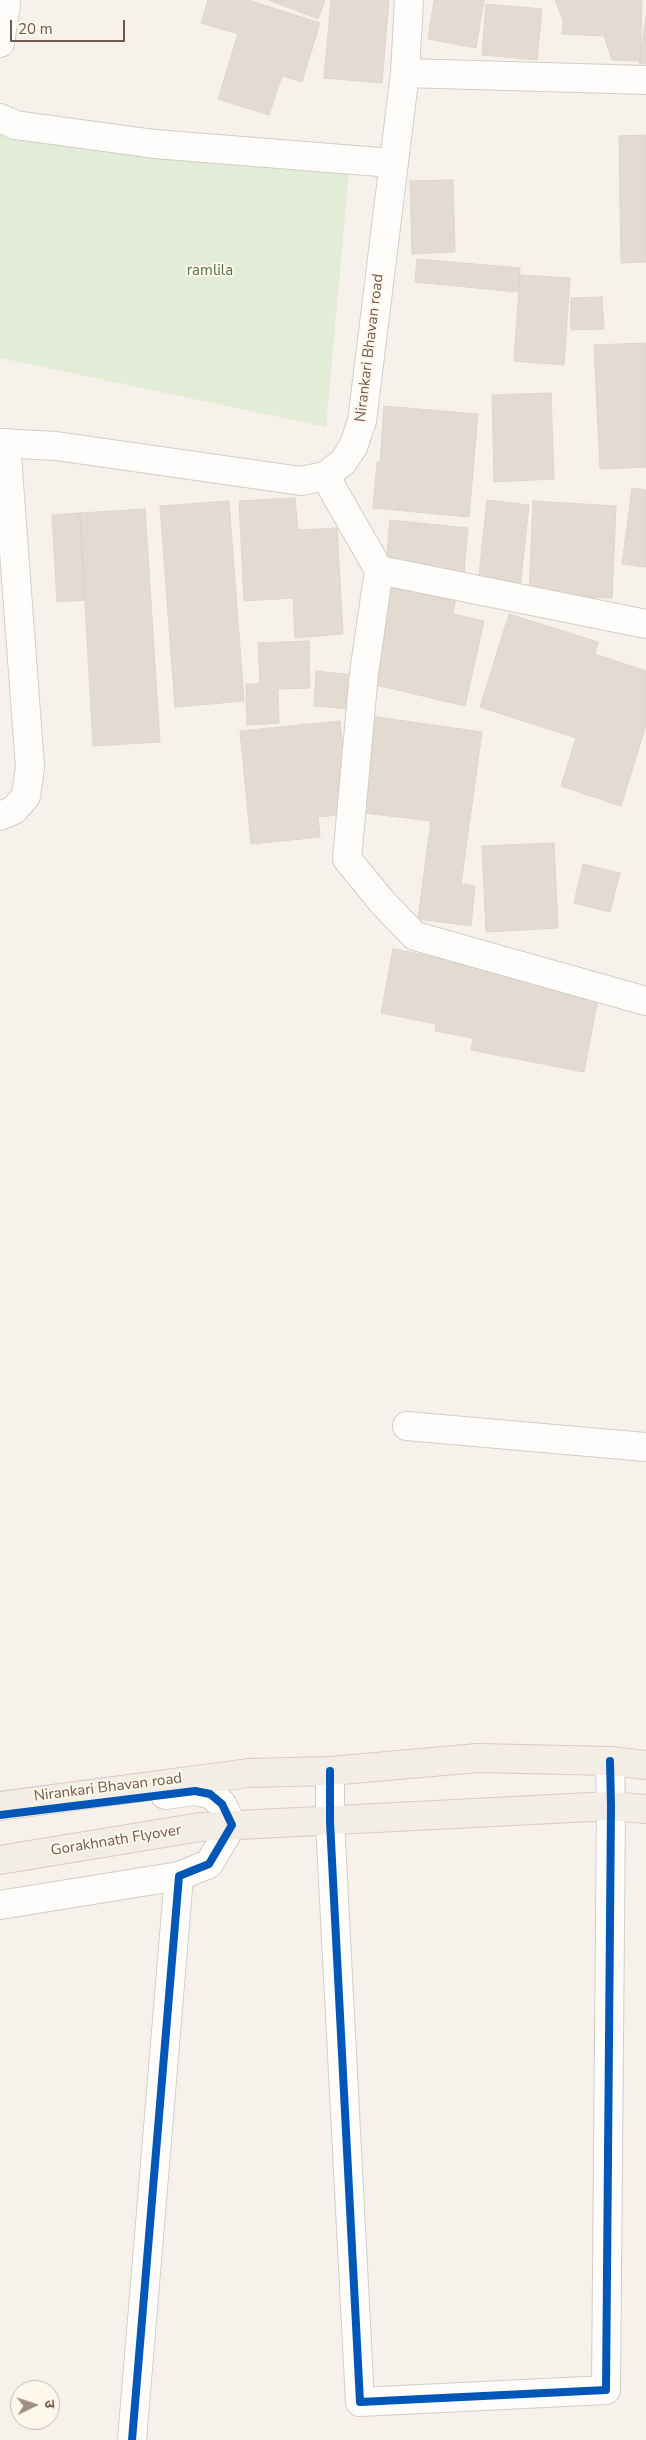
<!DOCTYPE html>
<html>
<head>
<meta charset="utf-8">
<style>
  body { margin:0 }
  #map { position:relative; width:646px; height:2440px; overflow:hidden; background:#f6f1eb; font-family:"Nunito Sans","Noto Sans Devanagari",sans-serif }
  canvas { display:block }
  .north { position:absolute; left:10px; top:2380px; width:50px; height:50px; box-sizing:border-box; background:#fef7ec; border:1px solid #c6b8ac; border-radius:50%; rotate:86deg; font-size:14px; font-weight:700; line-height:20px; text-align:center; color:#73594c }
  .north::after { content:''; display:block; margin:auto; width:18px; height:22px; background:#a18e84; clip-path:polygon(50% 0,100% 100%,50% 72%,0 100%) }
  .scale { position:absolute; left:10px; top:20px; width:115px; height:22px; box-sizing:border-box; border:2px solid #73594c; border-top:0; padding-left:6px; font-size:15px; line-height:18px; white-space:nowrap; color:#73594c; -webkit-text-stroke:4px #fef7ec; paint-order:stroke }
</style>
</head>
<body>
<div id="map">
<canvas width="646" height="2440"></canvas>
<div class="north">उ</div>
<div class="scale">20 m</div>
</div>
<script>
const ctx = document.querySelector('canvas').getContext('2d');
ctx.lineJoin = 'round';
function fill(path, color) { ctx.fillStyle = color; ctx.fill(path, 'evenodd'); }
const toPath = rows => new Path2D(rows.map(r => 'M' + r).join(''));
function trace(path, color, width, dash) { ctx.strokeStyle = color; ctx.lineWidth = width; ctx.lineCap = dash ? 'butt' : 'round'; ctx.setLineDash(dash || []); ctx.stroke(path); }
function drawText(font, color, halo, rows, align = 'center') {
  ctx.font = font + ' "Nunito Sans",sans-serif'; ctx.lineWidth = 4; ctx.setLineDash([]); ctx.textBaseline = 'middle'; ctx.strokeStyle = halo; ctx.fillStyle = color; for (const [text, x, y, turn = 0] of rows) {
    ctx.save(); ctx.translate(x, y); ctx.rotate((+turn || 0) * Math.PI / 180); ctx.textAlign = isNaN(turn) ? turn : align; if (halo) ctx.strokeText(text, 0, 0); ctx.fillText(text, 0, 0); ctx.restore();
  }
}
fill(toPath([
  [0,114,350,160,326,427,0,358]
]), '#e3ecd6');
const building = toPath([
  [208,0,248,0,320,23,302,82,282,76,269,115,218,99,238,34,201,23,208,0],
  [269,0,325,0,318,19,269,0],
  [331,0,389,0,382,83,324,78,331,0],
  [434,0,484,0,476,48,428,39,434,0],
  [555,0,642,0,640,61,612,60,604,36,562,34,563,20,555,0],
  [486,4,542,9,537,60,482,55,486,4],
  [646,17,646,64,639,63,646,17],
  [646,135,646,262,621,263,619,136,646,135],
  [453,180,455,252,412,254,410,181,453,180],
  [417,259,520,268,518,292,415,282,417,259],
  [520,275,570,278,564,365,514,361,520,275],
  [602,297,604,329,571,330,571,298,602,297],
  [646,343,646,467,600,469,594,345,646,343],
  [551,393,554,479,494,482,492,395,551,393],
  [384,406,478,414,469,517,373,508,377,462,380,462,384,406],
  [632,488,646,490,646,567,622,564,632,488],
  [295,498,298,530,337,528,343,634,295,638,293,598,244,601,239,501,295,498],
  [487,500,529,505,520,589,478,584,487,500],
  [229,501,244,701,175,707,160,506,229,501],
  [533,501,616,506,612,598,529,595,533,501],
  [145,509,160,742,93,746,80,513,145,509],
  [80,513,85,600,57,602,52,515,80,513],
  [390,520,468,528,464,572,386,564,390,520],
  [391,582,456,597,453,614,484,621,465,706,368,683,391,582],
  [509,614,598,642,595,654,646,671,646,725,621,806,561,786,576,738,480,707,509,614],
  [309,641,310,688,278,689,279,723,247,725,246,684,260,684,258,643,309,641],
  [316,671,353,675,350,709,314,706,316,671],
  [370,716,482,732,461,884,475,886,471,926,418,919,431,821,357,812,370,716],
  [340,721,349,814,318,817,320,837,251,844,240,731,340,721],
  [554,843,558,928,486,932,482,846,554,843],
  [583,864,620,873,610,912,574,903,583,864],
  [393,949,600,988,584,1072,471,1050,473,1038,435,1031,436,1024,381,1013,393,949]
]);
fill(building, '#e3dad2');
trace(building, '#dfd4cd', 1);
const minor = toPath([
  [0,43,6,5,5,0],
  [0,118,15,125,155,144,392,163],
  [325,476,379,570,364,673,347,859,383,903,415,936,646,1001],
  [379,570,646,624],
  [0,816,14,810,26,796,30,767,6,443],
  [407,1426,646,1447],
  [330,1771,330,1822,360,2402,606,2390,611,1806,610,1761],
  [0,1905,179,1876],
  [132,2440,179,1876,209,1864,232,1825]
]);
const tertiary = toPath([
  [405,73,646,80],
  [0,443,56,446,301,481,325,476,343,462,353,447,362,421,405,73,409,0],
  [165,1795,195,1791,210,1794,222,1804,232,1825]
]);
const primary = toPath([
  [0,1806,249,1773,330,1771,478,1758,610,1761,646,1765],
  [0,1860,200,1827,611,1806,646,1809]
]);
trace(minor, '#d3cdc6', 30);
trace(tertiary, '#d3cdc6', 30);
trace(primary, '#d5ccc6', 30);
trace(minor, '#fefdfc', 28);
trace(tertiary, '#fefdfc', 28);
trace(primary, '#f2ede5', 28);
trace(toPath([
  [330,1771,330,1822,360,2402,606,2390,611,1806,610,1761],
  [0,1815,195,1791,210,1794,222,1804,232,1825,209,1864,179,1876,132,2440]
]), '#0057b8', 8);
drawText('15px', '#547844', '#fef7ec', [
  ["ramlila",210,271]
]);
drawText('15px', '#73594c', '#fef7ec', [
  ["Nirankari Bhavan road",370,348,-83],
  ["Nirankari Bhavan road",108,1788,-7],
  ["Gorakhnath Flyover",116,1841,-9]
]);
</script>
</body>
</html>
